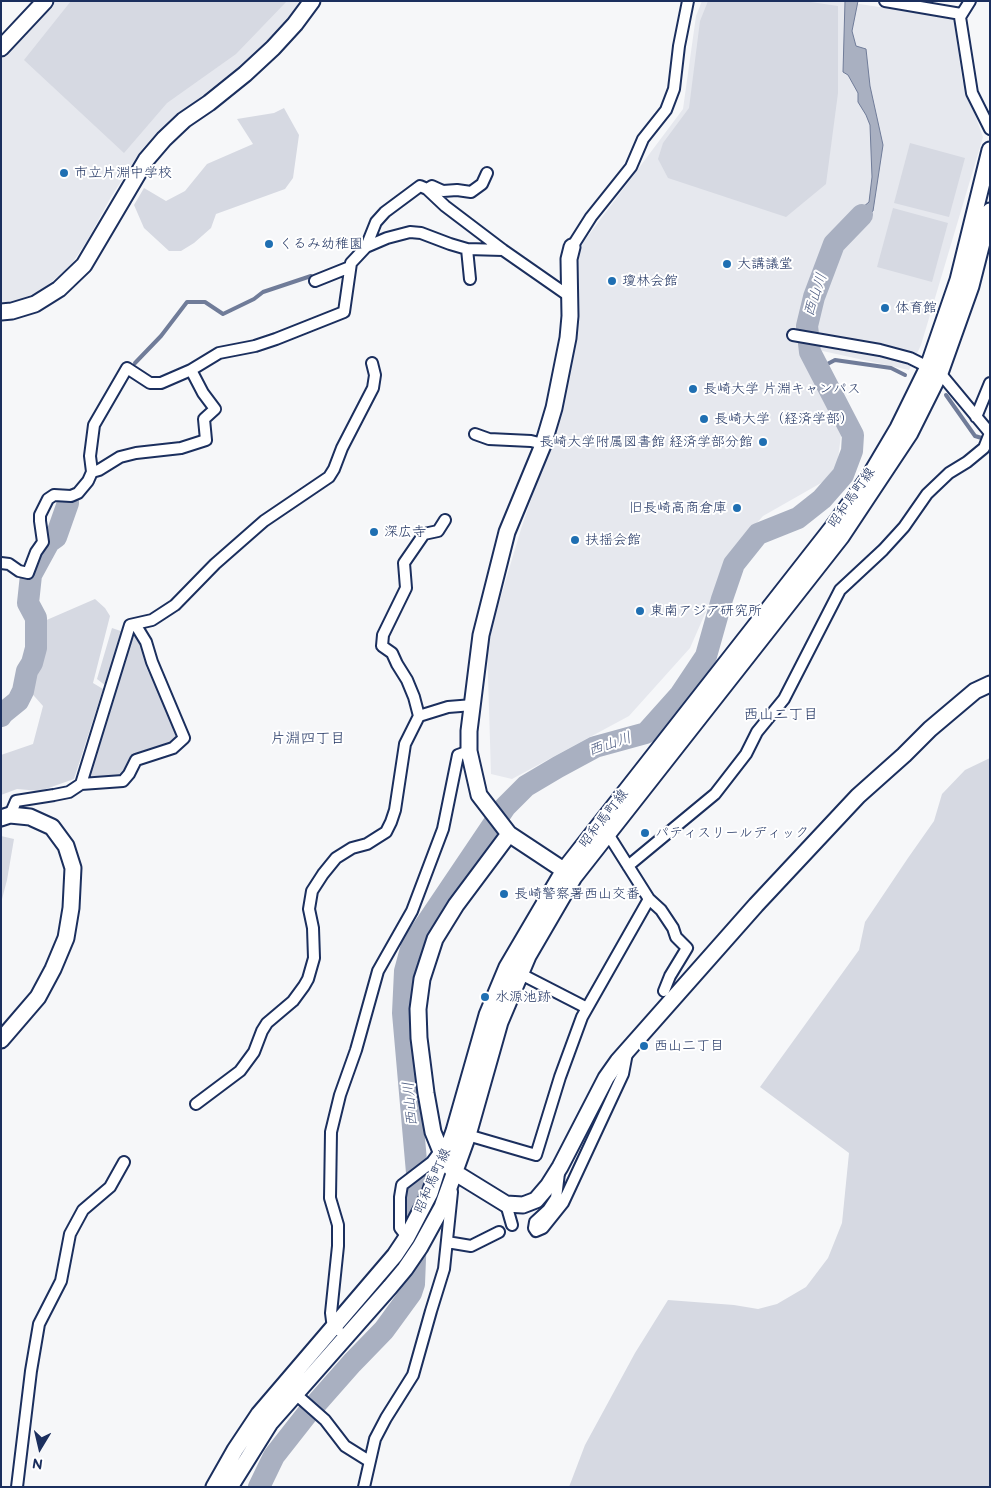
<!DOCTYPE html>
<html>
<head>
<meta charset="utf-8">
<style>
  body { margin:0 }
  #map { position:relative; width:991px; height:1488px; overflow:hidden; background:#f6f7f9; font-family:"Balsamiq Sans",sans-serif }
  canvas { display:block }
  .frame { position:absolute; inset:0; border:2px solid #1b2f5e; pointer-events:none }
  .north { position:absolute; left:15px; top:1423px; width:50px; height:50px; -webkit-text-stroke:4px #fff; paint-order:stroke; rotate:189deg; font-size:14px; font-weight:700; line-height:20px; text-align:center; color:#1b2f5e }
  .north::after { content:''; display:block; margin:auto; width:18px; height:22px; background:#1b2f5e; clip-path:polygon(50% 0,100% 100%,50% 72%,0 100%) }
</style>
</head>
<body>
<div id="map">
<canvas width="991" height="1488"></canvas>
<div class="frame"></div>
<div class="north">N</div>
</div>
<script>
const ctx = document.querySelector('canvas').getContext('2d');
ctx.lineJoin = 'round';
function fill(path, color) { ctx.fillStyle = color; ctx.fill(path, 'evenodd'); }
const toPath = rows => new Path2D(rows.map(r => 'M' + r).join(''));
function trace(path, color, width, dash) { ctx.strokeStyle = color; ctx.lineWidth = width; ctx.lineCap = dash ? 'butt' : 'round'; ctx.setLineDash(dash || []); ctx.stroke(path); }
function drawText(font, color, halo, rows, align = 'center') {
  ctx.font = font + ' "Balsamiq Sans","Klee One",sans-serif'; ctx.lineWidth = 4; ctx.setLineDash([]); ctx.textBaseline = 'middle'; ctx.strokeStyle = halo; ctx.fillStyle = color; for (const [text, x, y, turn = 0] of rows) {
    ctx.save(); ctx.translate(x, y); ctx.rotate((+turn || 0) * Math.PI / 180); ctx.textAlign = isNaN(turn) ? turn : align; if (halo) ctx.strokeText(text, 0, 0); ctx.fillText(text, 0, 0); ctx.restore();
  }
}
fill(toPath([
  [55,1,302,1,254,56,167,123,143,148,111,197,87,241,69,268,41,290,15,302,1,302,1,56],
  [702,1,839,1,954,18,962,79,983,137,921,345,909,370,800,346,841,435,837,467,828,479,763,516,733,550,690,648,629,716,512,779,491,774,487,643,521,529,563,407,578,315,576,280,577,262,582,244,683,109,696,16]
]), '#e6e8ee');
fill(toPath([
  [71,1,287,1,236,54,167,103,124,153,24,60],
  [708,1,804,1,838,6,838,93,826,184,786,217,668,178,658,159,663,143,689,108,700,21],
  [284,108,299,135,293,178,285,189,216,214,211,228,194,243,181,251,169,251,144,228,134,205,144,188,166,201,185,191,207,164,253,144,237,119,274,113],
  [910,143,965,158,949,217,894,203],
  [893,208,948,223,932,282,877,267],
  [95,599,105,608,110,616,93,683,103,689,74,779,40,791,17,789,1,795,1,755,33,744,43,706,27,688,43,641,42,622],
  [112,628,135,636,143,651,146,667,179,735,172,744,134,757,122,777,89,779,95,755,115,693,97,679],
  [990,758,990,1487,569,1487,585,1445,635,1353,668,1300,734,1305,758,1309,777,1304,806,1287,828,1258,842,1223,849,1153,760,1087,859,950,865,922,908,858,934,821,942,794,965,770],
  [1,836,14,839,7,880,1,903]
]), '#d6d9e2');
const water = toPath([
  [845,1,858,1,852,31,856,46,866,49,870,86,883,145,873,211,864,219,858,228,846,240,835,235,845,222,869,202,872,177,870,125,866,115,858,102,858,93,848,75,843,72,845,1]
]);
fill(water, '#a9b0c1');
trace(water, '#707c99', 1);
trace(toPath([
  [135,363,161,336,187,302,205,302,223,314,254,299,263,292,311,276],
  [818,369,835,360,891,368,905,375],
  [946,395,975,436,985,439]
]), '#707c99', 4);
trace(toPath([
  [1,716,2,714,18,701,23,691,27,671,32,663,36,648,36,618,28,603,31,575,49,542,56,537,68,503],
  [259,1487,274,1456,307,1414,352,1363,384,1330,411,1293,414,1284,418,1184,403,1013,405,971,412,945,505,807,526,786,558,767,595,747,646,733,680,695,706,656,722,599,734,564,758,534,798,518,822,499,843,475,852,451,853,435,810,352,807,326,814,297,834,244,862,215]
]), '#a9b0c1', 22);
const street = toPath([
  [885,1,961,14],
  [970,1,960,17,972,93,990,129],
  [427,189,432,186,443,191,457,190,471,192,482,184,487,173],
  [366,247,387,238,410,232,421,233,450,244,467,249,503,250],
  [572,247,591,217,631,167,643,139,666,110,674,89,679,46,688,1],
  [467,249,470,279],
  [315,281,350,267],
  [793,335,880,350,910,358,940,373,990,433],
  [976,417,990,383],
  [475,434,489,439,531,441,543,444],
  [92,472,99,470,120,457,136,453,181,448,206,440,204,419,215,409,203,393,191,370],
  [1,563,9,564,19,571,28,573,36,552,43,542,40,521,40,515,48,499,54,495,71,496,78,493,88,481,92,472,90,456,94,425,127,368,150,383,161,383,191,370,219,353,255,346,276,339,344,312,351,263,366,247,376,222,385,212,420,186,427,189,445,206,503,250,569,296],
  [419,716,448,707,473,705],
  [81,784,130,625,152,620,175,605,215,564,264,521,329,477,334,469,342,448,373,388,375,375,372,363],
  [10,815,16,801,54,795,69,792,81,784,123,781,129,774,136,760,173,748,184,738,152,662,146,642,135,624],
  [628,866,715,794,746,754,757,732,784,699,840,590,883,550,904,527,927,494,949,473,967,462,984,448,990,433],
  [649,899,661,910,673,928,676,937,687,948,670,976,664,991],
  [515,971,587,1008],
  [196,1104,240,1071,254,1052,262,1031,267,1023,293,1001,304,986,308,979,314,958,313,928,309,909,312,891,323,874,336,858,352,848,367,844,378,837,386,832,391,822,395,810,405,744,419,716,414,697,407,680,397,664,392,653,382,646,383,635,406,588,404,563,424,534,438,531,445,520],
  [464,1134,536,1155,560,1077,582,1017,649,899,608,834,604,830],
  [559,1173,556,1198,548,1210,535,1222,534,1228,536,1231,543,1228,563,1203,623,1074,627,1053],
  [506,1204,512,1225],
  [407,1237,400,1228,400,1197,402,1185,432,1162,443,1147],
  [447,1242,471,1246,499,1232],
  [338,1330,332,1321,331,1313,338,1246,338,1225,330,1198,331,1132,340,1095,356,1050,378,971,412,911,443,829,458,755,469,751],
  [291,1390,325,1420,345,1446,369,1461],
  [17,1487,31,1371,39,1324,61,1281,70,1234,83,1210,110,1187,124,1162],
  [364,1487,375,1439,386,1418,413,1375,431,1311,444,1269,452,1192]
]);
const secondary = toPath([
  [1,48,45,1],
  [1,312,12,311,35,304,59,289,84,265,146,160,164,139,184,120,209,103,245,74,273,48,295,24,312,1],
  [1,818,10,815,30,817,52,827,66,846,73,868,71,908,66,938,53,969,38,997,1,1040],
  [509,834,456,905,435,939,422,979,418,1009,419,1038,426,1093,433,1132,444,1159,454,1172,506,1204,523,1205,536,1200,548,1186,560,1167,606,1078,618,1061,756,905,858,796,904,755,930,729,975,691,990,684],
  [571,875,509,834,479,795,469,751,469,731,481,635,507,532,543,445,554,408,568,338,570,316,569,259,572,247],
  [214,1487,235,1450,259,1414,395,1255,407,1237,430,1193,437,1171,444,1159,454,1131,487,1015,507,967,564,870,832,528,869,477,898,428,928,367,958,280,990,150],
  [230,1487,270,1423,390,1287,405,1269,420,1247,442,1207,468,1135,500,1022,528,956,574,877,841,537,910,433,940,373,971,286,990,211]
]);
trace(street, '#1b2f5e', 14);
trace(secondary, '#1b2f5e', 19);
trace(street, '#fff', 10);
trace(secondary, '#fff', 15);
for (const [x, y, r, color] of [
  [64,173,5,"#1f6fb2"],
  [269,244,5,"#1f6fb2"],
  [727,264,5,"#1f6fb2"],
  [612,281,5,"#1f6fb2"],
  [885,308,5,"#1f6fb2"],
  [693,389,5,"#1f6fb2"],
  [704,419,5,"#1f6fb2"],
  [763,442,5,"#1f6fb2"],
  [737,508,5,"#1f6fb2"],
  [374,532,5,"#1f6fb2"],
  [575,540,5,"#1f6fb2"],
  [640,611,5,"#1f6fb2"],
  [645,833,5,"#1f6fb2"],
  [504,894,5,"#1f6fb2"],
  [485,997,5,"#1f6fb2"],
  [644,1046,5,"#1f6fb2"]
]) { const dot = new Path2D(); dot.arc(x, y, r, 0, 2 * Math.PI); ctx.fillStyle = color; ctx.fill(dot); trace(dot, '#fff', 2); }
drawText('14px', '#1b2f5e', '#fff', [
  ["市立片淵中学校",74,173],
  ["くるみ幼稚園",279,244],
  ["大講議堂",737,264],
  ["瓊林会館",622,281],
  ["体育館",895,308],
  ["長崎大学 片淵キャンパス",703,389],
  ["長崎大学（経済学部）",714,419],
  ["長崎大学附属図書館 経済学部分館",753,442,"right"],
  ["旧長崎高商倉庫",727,508,"right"],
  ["深広寺",384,532],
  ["扶揺会館",585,540],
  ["東南アジア研究所",650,611],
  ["パティスリールディック",655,833],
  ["長崎警察署西山交番",514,894],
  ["水源池跡",495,997],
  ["西山二丁目",654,1046]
], 'left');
drawText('14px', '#1b2f5e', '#fff', [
  ["昭和馬町線",852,498,-55],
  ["昭和馬町線",604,819,-52],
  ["昭和馬町線",433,1181,-66]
]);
drawText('italic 15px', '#4d5c81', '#fff', [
  ["西山川",816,295,-72],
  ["西山川",610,745,-19],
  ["西山川",411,1104,-95]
]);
drawText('15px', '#1b2f5e', '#fff', [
  ["西山二丁目",781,715],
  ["片淵四丁目",308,739]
]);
</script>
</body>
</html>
